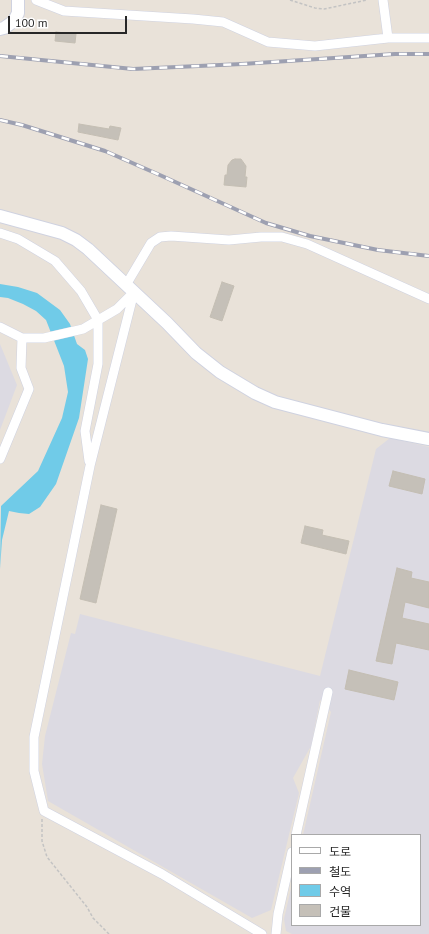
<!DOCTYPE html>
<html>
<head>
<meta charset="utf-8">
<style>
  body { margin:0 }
  #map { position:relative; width:429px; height:934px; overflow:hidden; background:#e9e2d9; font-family:"PT Sans","Noto Sans KR",sans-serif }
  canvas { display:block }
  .legend { position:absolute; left:291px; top:834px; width:130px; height:92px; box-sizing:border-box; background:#fff; border:1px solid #a9a9a9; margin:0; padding:5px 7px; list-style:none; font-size:12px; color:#272727 }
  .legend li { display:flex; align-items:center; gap:8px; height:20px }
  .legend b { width:20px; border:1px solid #a9a9a9 }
  .scale { position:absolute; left:8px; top:16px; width:119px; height:18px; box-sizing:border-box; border:2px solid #272727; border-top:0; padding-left:5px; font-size:12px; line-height:14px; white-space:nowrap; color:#272727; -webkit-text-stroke:3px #fff; paint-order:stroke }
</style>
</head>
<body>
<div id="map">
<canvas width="429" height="934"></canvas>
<ul class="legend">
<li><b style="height:5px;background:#fff"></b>도로</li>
<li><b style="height:5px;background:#9da0b1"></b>철도</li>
<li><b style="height:11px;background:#70cbe8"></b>수역</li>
<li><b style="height:11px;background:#c5c0b8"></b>건물</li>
</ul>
<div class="scale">100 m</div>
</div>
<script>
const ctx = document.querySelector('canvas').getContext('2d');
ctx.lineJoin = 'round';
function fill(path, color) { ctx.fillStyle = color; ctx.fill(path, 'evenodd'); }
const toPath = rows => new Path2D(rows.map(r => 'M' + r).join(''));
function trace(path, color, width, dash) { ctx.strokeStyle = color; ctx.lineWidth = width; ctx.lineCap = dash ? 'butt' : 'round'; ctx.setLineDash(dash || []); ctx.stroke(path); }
fill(toPath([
  [0,344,17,385,0,430],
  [390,438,429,447,429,934,292,934,286,931,284,919,292,884,292,925,420,925,420,835,303,835,331,712,320,700,311,746,293,778,299,793,271,910,252,918,48,801,42,764,45,736,71,633,75,634,80,614,320,676,376,449]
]), '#dcdae2');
fill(toPath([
  [0,284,18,287,37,293,60,310,70,324,77,344,85,350,88,359,79,418,56,484,40,507,29,514,19,513,9,511,2,540,0,569,1,506,38,471,62,418,68,392,64,366,46,320,36,311,23,304,8,298,0,297]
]), '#70cbe8');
const building = toPath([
  [56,32,76,34,75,43,55,41,56,32],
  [79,124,109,129,110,126,121,128,118,140,78,132,79,124],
  [235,159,241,159,246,166,245,177,247,177,246,187,224,185,225,175,227,175,228,165,232,160,235,159],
  [222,282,234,286,222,321,210,317,222,282],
  [393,471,425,479,422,494,389,486,393,471],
  [101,505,117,509,96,603,80,599,101,505],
  [305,526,323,530,322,535,349,541,346,554,301,543,305,526],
  [397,568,412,572,411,578,429,582,429,608,405,602,402,618,429,624,429,650,396,643,392,664,376,661,397,568],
  [349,670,398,682,394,700,345,689,349,670]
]);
fill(building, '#c5c0b8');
trace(building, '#c4beb3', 1);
const street = toPath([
  [36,0,64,11,193,19,223,22,268,42,315,46,388,38,429,38],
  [383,0,388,38],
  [0,233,18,239,55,261,81,291,98,320,98,364,85,431,89,461],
  [126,285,151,243,160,237,171,236,229,240,261,237,282,237,307,244,429,299],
  [134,292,90,466,34,737,34,771,44,811,162,874,262,934],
  [0,327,22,338,44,338,83,329,117,309,134,292],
  [0,459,29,389,21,368,22,338],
  [296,835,328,692],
  [276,934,278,914,292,852]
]);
const secondary = toPath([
  [0,29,4,28,14,21,18,13,18,0],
  [0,216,62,233,76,240,88,249,167,323,196,353,220,372,255,393,275,402,382,430,429,439]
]);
trace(street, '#cfd2e0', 10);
trace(secondary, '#cfd2e0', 14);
trace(toPath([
  [290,0,315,8,324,9,367,0],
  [42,819,42,841,47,857,87,907,93,918,109,934]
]), '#c3c3c3', 1.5, [3, 2]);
trace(street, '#fff', 9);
trace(secondary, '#fff', 12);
const rail = toPath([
  [0,56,133,69,242,64,395,54,429,54],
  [0,120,22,125,105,151,162,176,266,223,310,236,378,250,429,256]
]);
trace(rail, '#9da0b1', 4);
trace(rail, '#fff', 2.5, [8]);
</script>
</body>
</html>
